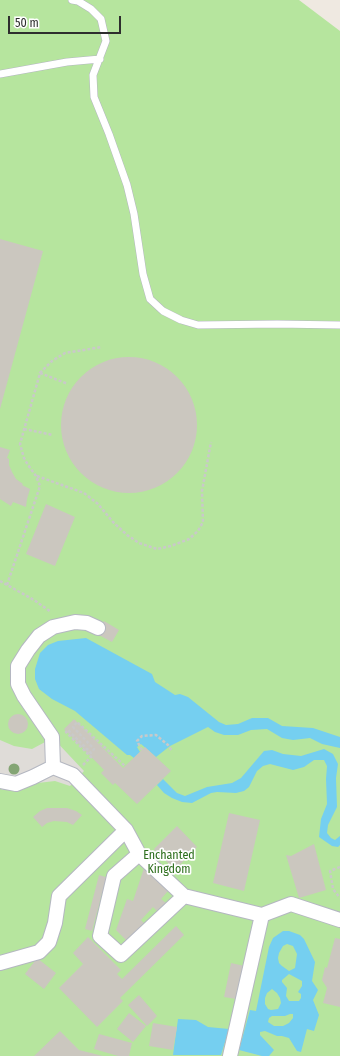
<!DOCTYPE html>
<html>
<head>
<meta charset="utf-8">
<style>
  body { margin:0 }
  #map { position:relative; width:340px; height:1056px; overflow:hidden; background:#efe9e1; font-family:"Fira Sans Condensed",sans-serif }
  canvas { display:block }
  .scale { position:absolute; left:8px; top:16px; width:113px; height:18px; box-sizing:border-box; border:2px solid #2e2e2e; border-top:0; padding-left:5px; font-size:12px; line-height:14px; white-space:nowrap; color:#2e2e2e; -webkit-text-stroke:3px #fff; paint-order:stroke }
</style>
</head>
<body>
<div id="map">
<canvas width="340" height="1056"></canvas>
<div class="scale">50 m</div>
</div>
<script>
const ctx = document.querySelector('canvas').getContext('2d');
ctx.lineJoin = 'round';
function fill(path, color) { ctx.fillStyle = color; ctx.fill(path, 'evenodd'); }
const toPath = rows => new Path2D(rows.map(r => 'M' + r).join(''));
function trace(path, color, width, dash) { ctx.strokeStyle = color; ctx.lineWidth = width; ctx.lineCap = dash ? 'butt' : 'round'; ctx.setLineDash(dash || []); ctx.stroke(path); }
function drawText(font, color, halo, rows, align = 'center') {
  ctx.font = font + ' "Fira Sans Condensed",sans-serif'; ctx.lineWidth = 3.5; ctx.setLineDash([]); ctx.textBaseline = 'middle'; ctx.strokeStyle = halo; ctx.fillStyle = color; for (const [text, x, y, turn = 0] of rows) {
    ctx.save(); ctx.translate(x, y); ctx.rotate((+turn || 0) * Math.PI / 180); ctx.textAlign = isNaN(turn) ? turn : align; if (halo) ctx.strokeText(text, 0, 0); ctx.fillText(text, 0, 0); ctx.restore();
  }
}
fill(toPath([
  [0,0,299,0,340,31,340,1056,0,1056]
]), '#b6e59e');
fill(toPath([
  [52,737,84,771,70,786,55,781,12,786,2,790,0,787,0,740,14,746,32,749,47,741]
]), '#dfdcd8');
fill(toPath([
  [86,638,152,674,155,682,175,695,180,694,188,697,219,722,226,725,238,724,252,718,268,718,282,726,313,728,340,737,340,748,322,744,310,738,293,740,282,738,267,729,251,730,238,735,224,735,215,732,208,727,170,746,156,757,141,744,137,747,140,752,134,758,130,755,127,755,75,711,52,699,39,689,35,679,35,669,40,653,48,645,58,641],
  [324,749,333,754,338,764,336,778,337,807,328,825,327,833,331,838,335,840,340,836,340,845,338,847,332,846,319,837,321,819,327,804,326,779,327,766,324,760,314,760,304,767,293,770,270,764,263,766,257,771,249,787,244,791,236,793,217,792,211,793,192,803,182,802,172,798,164,793,157,785,163,779,177,793,185,796,207,787,232,783,241,778,264,751,272,750,283,754,301,756],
  [283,931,289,931,300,935,304,939,315,962,312,981,318,990,313,1000,319,1015,314,1031,307,1029,301,1052,297,1051,289,1038,282,1036,277,1036,265,1031,260,1032,260,1035,274,1050,269,1056,262,1056,239,1050,250,1010,256,1011,269,947,273,938],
  [287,944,293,946,297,954,295,968,289,971,282,966,279,963,278,958,279,953,283,946],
  [289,974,302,981,302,986,298,992,301,994,301,998,299,1001,289,1001,286,996,287,988,282,982,282,980],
  [272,989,277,993,280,998,281,1003,278,1009,271,1010,268,1009,265,1004,265,998,267,993],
  [290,1014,293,1014,293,1018,289,1023,283,1026,274,1026,268,1022,269,1018,272,1016,285,1016],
  [178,1019,196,1020,208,1027,229,1029,221,1055,173,1055]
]), '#75cff0');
fill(toPath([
  [0,239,43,251,0,409],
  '61 425a68 68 0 1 1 136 0a68 68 0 1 1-136 0Z',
  [0,447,10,450,7,458,9,459,9,465,12,472,16,479,23,484,22,485,30,489,27,499,26,507,13,502,11,506,0,499],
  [46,504,75,517,55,566,26,554],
  [104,621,119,630,112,642,97,634],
  '8 724a10 10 0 1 1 20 0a10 10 0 1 1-20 0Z',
  [74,719,123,768,145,747,171,771,137,804,115,783,113,785,101,773,104,770,64,729],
  [47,808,67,808,76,811,82,815,73,825,67,822,54,821,47,823,42,827,33,817,40,811],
  [229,813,260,820,244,891,213,883],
  [177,826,197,847,175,870,154,849],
  [314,844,326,890,299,898,286,855,291,856],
  [144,868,158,873,156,879,168,891,161,899,166,903,157,911,153,907,141,920,144,923,127,941,116,930,127,899,133,901],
  [99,875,109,878,105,893,102,893,92,931,85,929],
  [176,926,184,935,120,998,123,1001,97,1027,59,988,83,964,73,953,88,937,121,970,117,974,122,979],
  [335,938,340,939,340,1007,323,1003,327,988,322,980,325,967,327,968],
  [37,958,56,973,44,989,25,974],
  [231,963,249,967,242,1000,224,997],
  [139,995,157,1016,147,1026,128,1005],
  [129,1013,146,1026,133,1042,117,1029],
  [153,1023,177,1027,173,1050,149,1046],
  [60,1031,79,1050,103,1056,34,1056],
  [99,1034,132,1043,129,1056,118,1056,94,1049]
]), '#cbc7bf');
const lane = toPath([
  [72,0,78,1,91,9,101,19,106,41,93,75,94,97,109,134,127,185,134,214,143,274,150,299,163,311,181,320,198,325,277,324,340,325],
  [0,74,67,62,100,59]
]);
const street = toPath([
  [53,767,52,737,24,696,18,684,18,666,28,650,39,636,53,627,75,622,87,623,98,628],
  [0,781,16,784,33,777,53,767,73,775,126,830,139,854,184,896,262,915,291,904,340,920],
  [139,854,114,876,100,936,121,955,184,896],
  [0,963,39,952,49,942,55,923,59,896,126,830],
  [230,1056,262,915]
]);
trace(lane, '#b4b7c1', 8);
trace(street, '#b4b7c1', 16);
trace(toPath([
  [40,373,68,384],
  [24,429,53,435],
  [37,476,84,493,98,504,113,522,127,535,139,543,157,549,171,546,189,539,198,531,203,522,202,491,211,442],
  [0,581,34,600,51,612],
  [7,585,40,486,36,476,28,465,24,458,20,444,40,373,52,361,65,353,102,347],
  [142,750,137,741,142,736,156,735,168,745,172,751],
  [83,765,91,757,66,732,68,730,91,753,94,749,73,727,77,722,125,766],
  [340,867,330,871,333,889,340,898]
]), '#c9c9c9', 2.5, [3, 2]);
trace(lane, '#fff', 7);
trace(street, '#fff', 14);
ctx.fillStyle = '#84a574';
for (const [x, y] of [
  [14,769]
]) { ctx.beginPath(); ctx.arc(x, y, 5.5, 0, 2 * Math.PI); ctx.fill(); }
drawText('12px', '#2c6e1b', '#fff', [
  ["Enchanted",169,856],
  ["Kingdom",169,870]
]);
</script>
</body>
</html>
